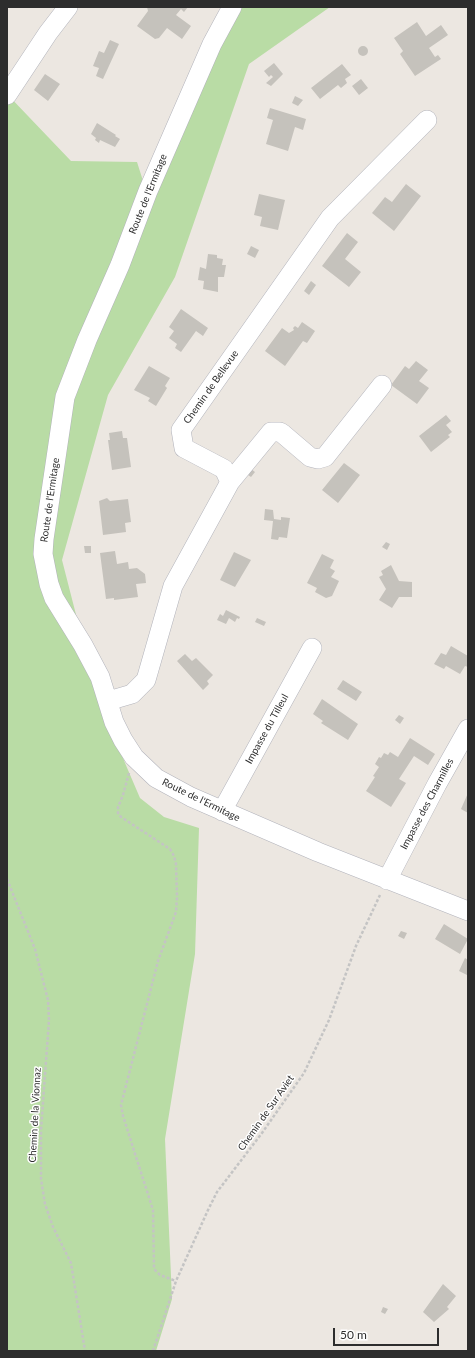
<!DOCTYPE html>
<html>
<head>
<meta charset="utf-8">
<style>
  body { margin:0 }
  #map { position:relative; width:475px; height:1358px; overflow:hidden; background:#ece7e1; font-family:Lato,sans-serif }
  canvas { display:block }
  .frame { position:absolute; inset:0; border:8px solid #2d2d2d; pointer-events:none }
  .scale { position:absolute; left:333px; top:1328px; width:106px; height:18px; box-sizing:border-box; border:2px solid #2d2d2d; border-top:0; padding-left:5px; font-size:12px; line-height:14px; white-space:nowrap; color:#2d2d2d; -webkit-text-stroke:3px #fff; paint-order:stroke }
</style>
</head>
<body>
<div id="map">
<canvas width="475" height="1358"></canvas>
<div class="frame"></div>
<div class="scale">50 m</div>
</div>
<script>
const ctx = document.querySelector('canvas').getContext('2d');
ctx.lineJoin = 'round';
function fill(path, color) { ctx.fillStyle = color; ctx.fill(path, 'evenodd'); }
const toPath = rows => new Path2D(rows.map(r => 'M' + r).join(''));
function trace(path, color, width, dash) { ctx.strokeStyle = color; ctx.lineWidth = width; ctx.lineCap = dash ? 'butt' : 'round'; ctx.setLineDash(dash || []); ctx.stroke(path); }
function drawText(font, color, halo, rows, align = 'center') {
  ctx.font = font + ' Lato,sans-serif'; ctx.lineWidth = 3; ctx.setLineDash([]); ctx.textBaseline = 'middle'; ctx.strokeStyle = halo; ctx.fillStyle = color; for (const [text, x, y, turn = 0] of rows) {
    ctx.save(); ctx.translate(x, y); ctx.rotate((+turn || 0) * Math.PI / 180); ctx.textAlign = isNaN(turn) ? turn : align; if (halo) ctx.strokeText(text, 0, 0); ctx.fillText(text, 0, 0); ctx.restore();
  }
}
fill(toPath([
  [239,7,330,7,249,64,175,277,108,395,62,560,93,681,125,763,140,798,164,817,199,828,195,954,165,1139,172,1299,156,1351,7,1351,7,94,71,161,137,162,150,203]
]), '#b9dca5');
fill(toPath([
  [147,7,188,7,184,12,181,9,176,15,191,26,182,39,167,28,159,38,155,39,137,26,148,11],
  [417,22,426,36,441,25,448,35,429,48,435,57,438,55,441,59,415,76,400,54,403,51,394,38],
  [110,40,119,44,103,79,96,76,99,68,93,66,99,51,104,53],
  '358 51a5 5 0 1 1 10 0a5 5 0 1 1-10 0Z',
  [274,63,283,74,271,86,266,83,273,77,271,75,269,77,264,71],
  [342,64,351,75,345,79,347,83,341,88,338,85,320,99,311,88],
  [45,74,60,84,48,101,34,90],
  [361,79,368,88,359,95,352,86],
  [295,96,303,100,298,106,292,103],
  [270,108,306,119,303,130,295,127,288,151,266,144,273,120,267,118],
  [97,123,116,135,115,136,120,139,115,147,100,140,99,143,95,140,96,138,91,134],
  [406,184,421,196,394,231,372,213,385,197,392,202],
  [259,194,285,200,278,230,260,226,262,217,254,215],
  [347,233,358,242,345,259,361,272,349,287,322,266],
  [251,246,259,250,255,258,247,254],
  [208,254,217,255,217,258,223,259,222,265,226,265,224,277,218,277,218,292,203,289,204,281,198,280,200,267,206,269],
  [311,281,316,285,309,295,304,291],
  [181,309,208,328,203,336,196,331,181,352,175,348,177,344,169,338,174,331,169,327],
  [302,322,315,331,307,343,303,341,285,366,265,351,282,328,289,333,294,330,293,328,295,326,298,328],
  [416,361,428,370,419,381,429,388,417,404,391,385,405,366,409,369],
  [149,366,170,378,165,386,167,388,156,406,148,401,150,398,134,390],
  [446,415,451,421,446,425,452,432,448,435,450,437,431,452,419,436],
  [122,431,123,438,127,438,131,467,112,470,108,440,110,440,109,433],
  [344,463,360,475,338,503,322,490],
  [251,469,255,472,251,477,248,475],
  [107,498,110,501,128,499,131,522,125,523,126,532,103,535,99,501],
  [265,509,273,510,274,519,281,520,281,517,290,518,287,538,279,537,278,540,271,539,273,521,264,520],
  [386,542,390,544,387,550,382,547],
  [84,546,91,546,91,553,85,553],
  [115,551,117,564,128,562,129,569,137,568,145,574,146,583,136,584,138,597,114,600,114,598,106,599,100,553],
  [234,552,251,560,235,587,220,580],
  [322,554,334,560,330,568,335,571,331,577,339,581,332,596,326,598,315,592,317,588,307,583],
  [391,565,399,581,412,582,412,597,399,597,392,608,379,600,386,589,379,577,383,575,381,571],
  [226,610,240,617,239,619,237,618,235,622,229,618,226,624,217,620,220,614,223,616],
  [257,618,266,622,264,626,255,622],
  [451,646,468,656,468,667,465,666,460,674,446,666,444,669,434,664,441,653,446,655],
  [185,654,192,661,196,658,213,675,207,681,209,684,203,690,177,661],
  [343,680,362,692,356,701,337,689],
  [322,699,358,724,348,740,321,723,323,721,313,714],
  [399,715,404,718,400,724,395,720],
  [410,738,435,754,428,765,414,756,399,779,406,783,391,807,366,791,375,777,373,776,379,767,375,764,379,757,381,758,384,753,388,755,390,752,398,757],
  [468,793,468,813,461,809],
  [444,924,468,939,460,954,435,939],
  [401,931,407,933,404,939,398,936],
  [465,958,468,960,467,975,459,971],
  [443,1284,456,1296,447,1307,449,1309,434,1322,423,1312],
  [383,1307,388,1309,385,1314,381,1312]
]), '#c5c2bc');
const minor = toPath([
  [232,7,212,44,148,191,120,265,87,340,65,397,44,539,43,554,49,584,54,598,83,645,100,677,114,722,123,740,134,757,156,778,191,797,318,852,468,911],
  [7,95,48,33,68,7],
  [230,482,271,432,280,432,283,434,310,457,318,459,325,457,382,385],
  [108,701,132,694,146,680,173,586,230,482,224,469,184,448,181,430,330,218,427,120],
  [222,811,312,648],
  [387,880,437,784,468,729]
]);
trace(minor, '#b2b3bb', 20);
trace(toPath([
  [129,773,123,795,118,807,118,813,121,817,170,849,174,856,176,864,177,897,176,912,158,961,121,1105,123,1116,153,1210,154,1269,160,1275,176,1281],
  [7,879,35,949,48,1000,49,1020,41,1130,41,1179,45,1204,53,1227,71,1263,85,1351],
  [153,1351,176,1281,208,1210,217,1192,262,1133,304,1073,329,1020,356,946,380,895]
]), '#c4c4c4', 2.5, [3, 2]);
trace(minor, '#fff', 19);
drawText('10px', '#2d2d2d', '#fff', [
  ["Route de l'Ermitage",148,194,-68],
  ["Chemin de Bellevue",211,387,-55],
  ["Route de l'Ermitage",50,500,-82],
  ["Impasse du Tilleul",267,729,-61],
  ["Route de l'Ermitage",201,800,26],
  ["Impasse des Charmilles",427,804,-62],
  ["Chemin de Sur Aviet",266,1113,-55],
  ["Chemin de la Vionnaz",35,1115,-87]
]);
</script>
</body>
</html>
